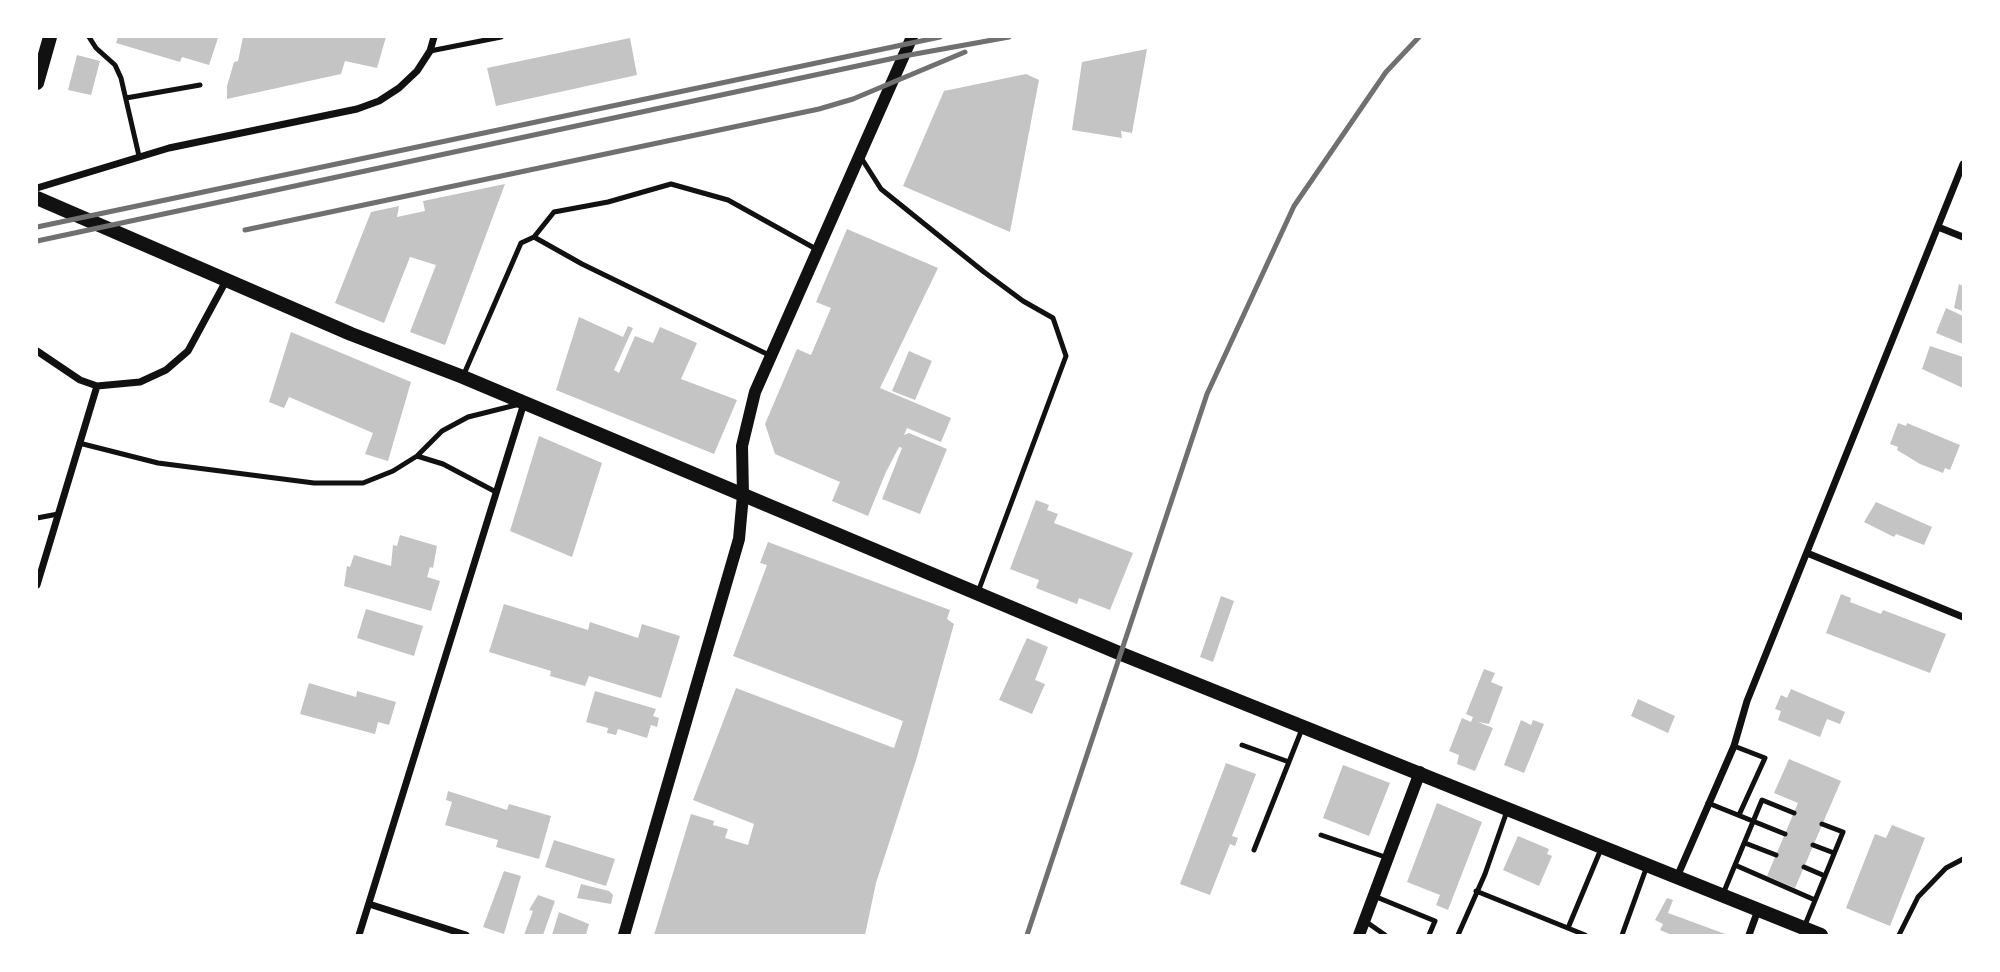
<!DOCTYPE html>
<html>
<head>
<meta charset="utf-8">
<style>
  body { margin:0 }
  #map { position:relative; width:2000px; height:972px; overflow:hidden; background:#fff; font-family:"Titillium Web",sans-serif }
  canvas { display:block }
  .frame { position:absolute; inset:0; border:38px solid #fff; pointer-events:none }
</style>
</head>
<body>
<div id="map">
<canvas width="2000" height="972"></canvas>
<div class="frame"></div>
</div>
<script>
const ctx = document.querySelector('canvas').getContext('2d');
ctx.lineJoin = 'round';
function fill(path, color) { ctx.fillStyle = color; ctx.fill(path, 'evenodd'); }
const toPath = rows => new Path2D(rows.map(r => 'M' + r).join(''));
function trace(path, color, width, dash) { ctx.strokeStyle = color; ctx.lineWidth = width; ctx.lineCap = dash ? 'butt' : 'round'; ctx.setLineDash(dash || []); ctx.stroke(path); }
fill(toPath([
  [118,37,214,37,218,38,209,65,182,57,180,62,116,43],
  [243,37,386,37,377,68,345,61,341,74,227,99,227,86,234,62,238,61],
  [630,38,637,75,496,106,487,68],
  [1147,49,1132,133,1121,131,1122,138,1072,130,1082,62],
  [77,55,100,61,91,95,68,90],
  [1026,74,1039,80,1010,232,903,186,944,91],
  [505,184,445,345,410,332,436,265,410,257,384,323,335,303,371,212,399,206,397,217,425,211,423,201],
  [847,229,938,268,880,388,951,418,941,442,907,428,904,435,909,433,947,449,920,514,882,499,902,448,899,447,886,472,868,516,832,501,840,482,775,454,765,424,797,349,811,355,831,308,816,302],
  [1959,284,1963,286,1963,311,1954,308],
  [1946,308,1963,316,1963,344,1936,333],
  [579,317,623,337,628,326,633,328,614,370,619,373,635,336,653,343,660,327,697,343,681,379,737,400,714,454,556,390],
  [291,332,411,382,388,461,365,454,373,433,289,397,284,408,269,402],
  [1930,346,1963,357,1963,388,1922,369],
  [909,351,932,361,915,400,892,391],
  [1898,423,1906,426,1907,423,1960,445,1950,470,1945,468,1943,473,1920,464,1897,450,1898,447,1890,444],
  [539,436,602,463,572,557,510,531],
  [1036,500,1049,505,1047,510,1058,514,1054,523,1133,553,1110,610,1079,598,1077,604,1036,588,1039,580,1010,569],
  [1876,502,1932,527,1924,545,1896,534,1894,537,1864,522],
  [400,535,437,546,433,568,430,567,427,577,440,581,431,611,344,586,347,566,350,567,354,555,391,566,393,545,397,546],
  [768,542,950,610,947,619,954,624,917,757,876,883,865,935,654,935,691,814,714,821,713,825,728,829,725,838,748,845,754,824,693,800,736,688,894,748,903,721,733,656,767,565,760,563],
  [1841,594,1851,598,1850,602,1881,614,1883,610,1946,634,1930,673,1826,633],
  [1221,596,1234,601,1213,662,1200,657],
  [504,604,588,630,590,622,638,638,642,624,680,636,661,698,589,676,585,686,550,676,551,671,489,652],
  [366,609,423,626,414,656,357,638],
  [1027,638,1048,647,1035,680,1045,684,1032,714,999,700],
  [1484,669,1495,673,1491,682,1503,687,1489,724,1478,722,1493,728,1475,771,1457,764,1459,755,1449,751,1462,718,1471,722,1473,717,1466,714],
  [309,683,356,697,357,691,396,702,389,725,378,722,375,734,300,714],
  [1791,689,1845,712,1840,724,1827,719,1820,737,1778,720,1781,711,1775,709,1781,695,1787,698],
  [595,691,656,709,653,716,659,718,657,727,651,725,647,738,618,729,616,735,607,733,608,728,586,722],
  [1638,699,1675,716,1668,733,1631,716],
  [1521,720,1531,725,1533,720,1544,724,1524,773,1504,765],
  [1789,759,1841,781,1795,888,1767,876,1798,803,1774,793],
  [1226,763,1256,774,1232,836,1238,838,1235,846,1230,844,1210,895,1180,884],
  [1343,765,1390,783,1369,836,1323,818],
  [448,791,507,810,509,804,551,816,539,859,496,847,498,840,445,825,452,802,446,800],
  [1437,803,1482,822,1448,910,1436,905,1440,895,1407,882],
  [1892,825,1925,838,1890,926,1846,908,1875,834,1886,838],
  [1518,836,1549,849,1547,854,1552,856,1539,886,1503,870],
  [554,840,615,859,606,886,545,867],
  [504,871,521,876,504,934,483,927],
  [581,884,609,891,613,895,611,904,577,898],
  [538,895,555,901,543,935,524,935,533,911,529,910],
  [1667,898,1673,900,1668,913,1728,935,1672,935,1660,930,1663,924,1655,920],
  [559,912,589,924,586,935,552,935]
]), '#c4c4c4');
trace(toPath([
  [89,37,96,48,115,65,121,78,139,156],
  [430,51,501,37],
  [126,98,200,85],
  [860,156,881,189,984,272,1023,301,1053,318,1066,356,978,592],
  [534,237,582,264,771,356],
  [464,374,521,243,534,237,554,212,608,202,671,184,728,200,816,249],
  [79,443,158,463,314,483,363,483,393,471,417,456,442,431,468,417,520,404],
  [417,456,443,464,496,492],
  [37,518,58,514],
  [1242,745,1289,762],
  [1734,746,1765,758,1739,815],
  [1708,803,1785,834],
  [1321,835,1388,858],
  [1745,843,1776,855],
  [1813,845,1834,853],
  [1254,850,1302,729],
  [1735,865,1762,800,1794,813],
  [1804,867,1825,876],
  [1476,891,1585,935],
  [1723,894,1735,865,1815,900],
  [1374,896,1435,921,1429,935],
  [1365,921,1385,935],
  [1805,925,1843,832,1822,824],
  [1568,928,1601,849],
  [1458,935,1485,874,1507,811],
  [1622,935,1647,866],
  [1899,935,1918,897,1946,868,1963,859]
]), '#111', 5);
trace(toPath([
  [37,188,169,148,357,109,379,101,399,88,417,71,430,51,434,37],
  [1938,227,1963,237],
  [37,351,80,380,97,386,140,382,166,370,188,351,227,279],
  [1807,553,1963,617],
  [37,585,97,386],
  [1677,877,1734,746,1747,701,1963,164],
  [369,904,466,935],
  [359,935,524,403],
  [1749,935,1758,910]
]), '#111', 7);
trace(toPath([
  [624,935,739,539,743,495,742,446,755,392,912,37],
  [1359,935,1420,772]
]), '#111', 12);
trace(toPath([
  [37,83,50,37],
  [37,198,351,334,463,377,1119,653,1821,935]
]), '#111', 14);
trace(toPath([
  [37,227,940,37],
  [245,230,819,109,853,99,965,52],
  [37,241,904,56,1009,37],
  [1027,935,1207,394,1294,206,1386,72,1419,37]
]), '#707070', 5);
</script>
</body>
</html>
